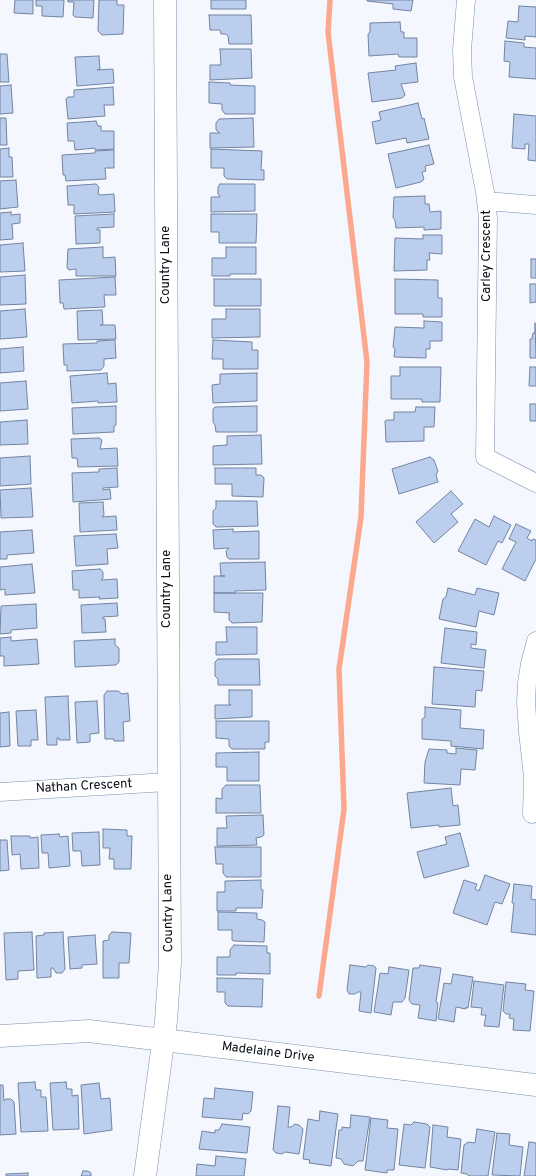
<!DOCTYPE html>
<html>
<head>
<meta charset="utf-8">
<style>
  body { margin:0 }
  canvas { display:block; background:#f4f8fe }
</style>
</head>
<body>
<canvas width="536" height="1176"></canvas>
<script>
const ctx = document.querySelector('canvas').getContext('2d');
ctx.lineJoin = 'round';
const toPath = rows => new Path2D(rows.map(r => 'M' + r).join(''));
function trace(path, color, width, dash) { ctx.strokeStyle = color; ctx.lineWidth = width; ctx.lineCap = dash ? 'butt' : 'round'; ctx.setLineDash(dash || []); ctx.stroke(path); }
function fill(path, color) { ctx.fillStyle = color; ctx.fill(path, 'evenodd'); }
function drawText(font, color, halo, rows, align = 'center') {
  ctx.font = font + ' Overpass,sans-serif'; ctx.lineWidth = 3; ctx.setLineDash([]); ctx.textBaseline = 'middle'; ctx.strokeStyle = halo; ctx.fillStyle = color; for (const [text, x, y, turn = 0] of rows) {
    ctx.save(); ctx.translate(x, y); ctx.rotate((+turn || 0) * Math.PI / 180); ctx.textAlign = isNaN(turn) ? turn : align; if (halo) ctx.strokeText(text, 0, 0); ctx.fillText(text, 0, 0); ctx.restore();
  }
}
trace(toPath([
  [319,996,344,809,339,669,361,517,367,362,328,32,330,0]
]), '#fca88e', 5.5);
const building = toPath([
  [15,0,33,0,33,14,14,13,15,0],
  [36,0,64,0,63,17,42,16,42,6,36,6,36,0],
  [68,0,94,0,93,18,75,17,73,15,74,2,68,2,68,0],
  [99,0,117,0,117,5,124,5,123,34,102,35,98,31,99,0],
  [211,0,246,0,246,9,211,9,211,0],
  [367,0,413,0,411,11,393,9,393,4,367,1,367,0],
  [519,6,536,7,536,37,525,36,525,40,506,38,508,21,518,22,519,6],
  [209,15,251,15,252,44,229,44,228,36,226,34,221,34,220,30,210,30,209,15],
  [400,22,401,32,404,32,404,38,417,38,417,57,399,57,398,54,369,56,368,34,370,32,370,23,400,22],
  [505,41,524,43,524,47,536,48,536,79,509,77,510,62,504,61,505,41],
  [220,49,251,49,252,78,210,80,210,65,221,65,220,49],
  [0,54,7,54,9,82,0,82,0,54],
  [99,56,100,69,97,70,113,69,114,83,77,86,75,57,99,56],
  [416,63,418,82,401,84,405,95,402,98,372,102,368,73,396,70,395,66,416,63],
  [209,82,230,83,230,85,255,86,255,114,225,114,222,110,222,104,209,103,209,82],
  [11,85,13,113,0,114,0,86,11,85],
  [113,87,114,105,104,105,105,116,68,119,66,99,68,97,74,97,74,90,113,87],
  [418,103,422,119,424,118,429,139,407,143,406,138,376,144,372,122,381,120,379,112,418,103],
  [514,114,536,116,536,161,528,160,529,144,525,144,525,149,512,148,514,114],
  [0,118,6,118,7,145,0,145,0,118],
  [253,118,254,147,210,148,210,133,220,133,216,130,216,123,219,119,253,118],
  [96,121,98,126,101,126,101,131,114,131,114,149,95,150,95,148,75,150,74,141,68,141,67,123,96,121],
  [429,145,434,164,425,166,426,171,422,172,424,179,421,182,396,188,388,154,429,145],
  [9,148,9,157,12,157,13,177,0,177,0,149,9,148],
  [211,149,262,151,261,170,264,170,264,180,227,179,224,176,224,168,211,168,211,149],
  [114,150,114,168,105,168,106,179,66,181,65,175,63,175,62,155,95,153,95,151,114,150],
  [16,180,18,207,0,209,0,181,16,180],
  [96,184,99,187,98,194,101,195,114,194,115,212,74,214,74,205,68,205,67,186,96,184],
  [220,184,255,184,255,211,211,212,211,197,220,197,218,194,218,187,220,184],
  [425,196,425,204,429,204,430,212,441,211,441,229,424,230,424,227,396,228,395,220,393,218,394,197,425,196],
  [11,212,11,215,20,214,20,223,12,224,13,239,0,240,0,213,11,212],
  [114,214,114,227,97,228,97,230,100,230,100,243,76,244,75,216,114,214],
  [211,214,257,214,256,243,219,243,219,232,211,232,211,214],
  [423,235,442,235,442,254,429,253,430,260,427,260,427,270,394,271,395,238,423,239,423,235],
  [23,243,25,271,0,272,0,245,23,243],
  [103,247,103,258,115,257,116,276,76,276,76,269,69,270,67,268,68,249,103,247],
  [226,247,256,247,256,274,230,274,230,276,212,276,212,258,226,258,226,247],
  [531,259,536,259,536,278,531,278,531,259],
  [25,275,26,304,0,305,0,277,25,275],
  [115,277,116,295,104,295,105,307,64,309,63,303,60,303,59,280,115,277],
  [214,279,261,279,261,306,214,306,214,279],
  [395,279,438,280,438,298,442,298,442,317,423,317,423,314,395,314,395,279],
  [530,284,536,284,536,302,530,303,530,284],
  [25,309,27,337,0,339,0,311,25,309],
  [226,309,260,309,260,337,212,338,212,319,226,319,226,309],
  [102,310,103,324,100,325,115,325,116,339,78,340,77,311,102,310],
  [424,321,442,322,442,341,430,341,430,349,426,349,426,358,394,357,395,349,393,347,395,327,424,328,424,321],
  [535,323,536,358,530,358,530,339,532,339,533,333,535,333,535,323],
  [115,340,116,358,104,359,104,366,101,370,67,371,67,365,64,365,63,344,97,343,97,341,115,340],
  [213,340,252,342,252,350,258,350,258,369,223,369,223,359,212,359,213,340],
  [23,347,24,371,0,373,0,349,23,347],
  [400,367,441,367,440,402,422,402,422,399,391,399,391,376,400,376,400,367],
  [530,367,536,367,536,386,529,386,530,367],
  [107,373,108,384,116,383,117,402,98,403,98,401,72,403,70,376,107,373],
  [257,373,257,401,213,403,212,385,220,384,220,374,257,373],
  [26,381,28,409,0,411,0,383,26,381],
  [530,404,536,404,536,421,530,421,530,404],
  [116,406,116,425,114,426,114,432,73,434,72,408,116,406],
  [257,406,257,432,216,432,215,425,213,422,213,409,215,407,257,406],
  [416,407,435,407,434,427,424,427,424,441,386,442,385,421,387,420,394,420,394,412,415,412,416,407],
  [27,420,28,444,0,445,0,422,27,420],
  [261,435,262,464,213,465,213,446,227,445,227,436,261,435],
  [99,438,102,440,100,449,117,448,118,466,78,467,77,458,72,458,71,439,99,438],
  [30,456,31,484,0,486,0,458,30,456],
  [430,457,434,460,438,471,436,475,438,482,399,494,392,469,430,457],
  [117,468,118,487,103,488,103,490,110,489,111,499,73,502,72,473,99,472,99,469,117,468],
  [215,468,256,468,256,475,261,475,264,478,263,497,232,496,232,484,215,484,215,468],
  [31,488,33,517,1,518,0,490,31,488],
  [451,491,463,504,451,514,458,522,434,543,416,522,451,491],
  [216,501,257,501,258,526,216,527,213,524,213,511,216,508,216,501],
  [103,502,104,515,102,517,116,516,117,530,80,532,79,503,103,502],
  [494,516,511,525,502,543,498,541,486,565,458,551,475,519,489,527,494,516],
  [516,524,531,531,527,538,532,541,533,539,536,540,536,559,525,581,502,569,516,542,509,539,516,524],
  [233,529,233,532,259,531,259,559,229,559,227,557,226,551,229,548,214,549,213,530,233,529],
  [32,530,34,553,7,555,7,559,0,559,0,532,32,530],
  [116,534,118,548,107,549,108,564,76,566,74,536,116,534],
  [265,562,266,590,235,591,235,593,214,593,214,576,225,576,221,576,220,563,265,562],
  [32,564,35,593,5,595,5,589,0,590,0,567,32,564],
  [100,569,103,572,103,578,101,580,117,579,118,598,99,599,100,597,79,598,79,590,73,590,72,571,100,569],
  [448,588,475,595,477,588,499,593,494,615,479,611,476,627,439,619,443,599,446,597,448,588],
  [214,593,263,593,262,622,232,623,229,620,229,614,230,613,214,612,214,593],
  [117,603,118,616,103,617,103,619,105,619,106,632,82,633,81,605,117,603],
  [36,604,37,628,11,630,11,633,0,634,1,606,36,604],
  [226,627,257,627,257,654,216,655,216,642,227,642,226,627],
  [445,628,477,632,476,645,471,644,471,648,486,650,484,668,441,663,445,628],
  [11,637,11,641,37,639,39,664,4,666,4,656,0,656,0,638,11,637],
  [115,639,115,645,119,648,119,662,116,665,75,667,74,641,115,639],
  [218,659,259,659,260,685,218,685,218,679,215,676,215,662,218,659],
  [434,667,484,671,482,691,476,690,475,707,432,704,434,667],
  [229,690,252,690,252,717,215,719,215,705,231,705,229,704,229,690],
  [107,691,118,691,122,694,128,693,130,721,123,722,124,741,114,741,114,739,105,739,104,695,107,691],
  [68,696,70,740,59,740,59,738,57,738,57,745,47,745,45,697,68,696],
  [97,701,99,733,90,734,90,742,77,743,75,702,97,701],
  [425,707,461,710,460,728,484,730,483,749,451,746,451,741,422,739,422,719,425,717,425,707],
  [36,710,38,740,31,740,31,746,18,746,16,711,36,710],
  [9,712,10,746,0,747,0,713,9,712],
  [216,721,269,721,269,742,265,742,265,749,232,749,229,746,229,739,216,738,216,721],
  [456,748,477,750,475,770,461,769,460,785,424,783,425,762,429,749,447,750,447,753,456,754,456,748],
  [259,752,259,781,227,781,227,767,216,767,216,753,259,752],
  [226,785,260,785,261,813,216,813,216,798,222,799,222,789,226,785],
  [451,788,453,806,458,805,460,825,439,827,439,825,411,828,407,793,451,788],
  [263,815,264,835,261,837,256,838,257,845,217,846,217,828,227,828,226,816,263,815],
  [103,829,127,830,127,836,132,836,131,869,114,869,114,859,109,859,110,848,103,848,103,829],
  [99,832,100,865,82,866,81,851,73,851,72,833,99,832],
  [460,833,469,866,424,878,417,852,447,844,445,837,460,833],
  [59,834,60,837,68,836,70,866,49,868,48,853,42,853,41,835,59,834],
  [11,836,30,836,30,838,38,837,39,868,21,869,20,854,12,855,11,836],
  [0,840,7,840,9,870,0,871,0,840],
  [215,847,261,847,261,877,226,877,223,873,223,864,216,864,215,847],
  [485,875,510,884,502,904,495,902,487,925,453,913,464,880,477,884,475,889,479,891,485,875],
  [261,880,261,889,263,890,262,908,236,908,236,911,217,911,217,892,225,892,225,881,261,880],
  [514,884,532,886,531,899,536,900,536,935,511,932,514,903,512,903,514,884],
  [218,912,257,913,257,919,262,920,265,922,264,942,234,941,232,940,232,930,218,930,218,912],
  [32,932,34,970,18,971,18,979,6,980,4,933,32,932],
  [63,932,65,969,62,973,56,973,53,968,51,968,51,977,37,978,36,936,44,935,44,933,63,932],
  [112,932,131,933,129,963,119,963,119,978,103,978,103,941,109,940,109,935,112,932],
  [95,935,97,964,82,965,82,968,70,969,68,937,95,935],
  [234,945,267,946,267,953,270,953,270,974,236,973,236,975,217,975,217,957,230,957,230,950,234,945],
  [350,965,366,967,368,965,374,966,376,968,371,1013,359,1011,361,992,358,992,355,994,349,994,347,990,350,965],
  [420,965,441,968,436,1002,438,1003,436,1021,418,1018,420,1005,412,1004,409,1000,413,968,419,968,420,965],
  [389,967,409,970,405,998,402,1002,393,1002,391,1015,374,1012,380,973,388,974,389,967],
  [453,974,473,977,468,1008,466,1007,466,1009,456,1007,454,1022,438,1019,444,983,451,984,453,974],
  [217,978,263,979,262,1007,228,1006,225,1003,225,992,217,992,217,978],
  [474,981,504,985,499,1027,484,1026,486,1015,481,1015,482,1008,471,1007,474,981],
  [506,982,526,984,525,990,534,991,530,1031,513,1030,514,1019,509,1018,510,1014,506,1014,503,1011,506,982],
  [35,1082,36,1090,41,1090,41,1097,46,1097,48,1131,21,1132,18,1083,35,1082],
  [66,1082,67,1089,72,1089,72,1096,78,1095,79,1129,53,1130,50,1083,66,1082],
  [99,1083,101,1099,110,1098,112,1130,84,1134,81,1085,99,1083],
  [0,1085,3,1085,4,1101,6,1099,11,1099,14,1102,16,1134,0,1135,0,1085],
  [215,1088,253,1092,251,1111,248,1114,243,1113,242,1120,202,1117,204,1098,214,1099,215,1088],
  [278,1106,290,1107,288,1127,291,1127,295,1124,299,1125,303,1129,299,1154,285,1152,282,1154,276,1153,273,1150,278,1106],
  [320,1111,338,1114,331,1166,309,1163,310,1160,303,1159,308,1119,319,1121,320,1111],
  [351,1115,370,1117,363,1161,358,1161,353,1166,344,1164,341,1159,336,1158,339,1130,342,1130,342,1127,350,1128,351,1115],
  [371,1118,388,1120,387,1128,398,1129,394,1170,387,1170,387,1173,365,1170,371,1118],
  [414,1122,427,1124,430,1127,425,1168,399,1165,404,1124,411,1125,414,1122],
  [222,1124,250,1127,247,1153,199,1149,202,1131,215,1133,215,1130,219,1130,222,1124],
  [433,1125,448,1127,447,1137,461,1139,458,1170,448,1169,447,1170,430,1167,433,1125],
  [477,1129,495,1132,488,1176,469,1176,467,1174,461,1173,464,1145,468,1142,475,1143,477,1129],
  [497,1133,510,1134,509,1145,523,1147,520,1176,492,1175,497,1133],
  [529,1142,536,1143,536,1176,524,1176,529,1142],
  [216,1156,246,1159,244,1176,196,1176,197,1164,215,1166,216,1156],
  [83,1171,88,1171,91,1173,91,1176,81,1176,83,1171],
  [28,1173,28,1176,6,1176,6,1174,28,1173]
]);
fill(building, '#bcceed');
trace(building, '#7384a1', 1);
const minor = toPath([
  [466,0,462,50,463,77,485,192,488,218,485,457,536,483],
  [486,201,536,205],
  [0,792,168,782],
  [532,814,533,777,528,732,526,702,527,683,530,664,536,641]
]);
const tertiary = toPath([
  [145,1176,166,1021,170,963,165,0]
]);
const primary = toPath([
  [0,1036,89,1031,536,1085]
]);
trace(minor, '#7e8fac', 19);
trace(tertiary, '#7e8fac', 23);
trace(primary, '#7e8fac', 23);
trace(minor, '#fff', 18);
trace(tertiary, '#fff', 22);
trace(primary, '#fff', 22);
drawText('13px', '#070d17', '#fff', [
  ["Carley Crescent",487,256,-90],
  ["Country Lane",166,265,-90],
  ["Country Lane",167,589,-90],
  ["Nathan Crescent",84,787,-3],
  ["Country Lane",169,913,-91],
  ["Madelaine Drive",268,1053,7]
]);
</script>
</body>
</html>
